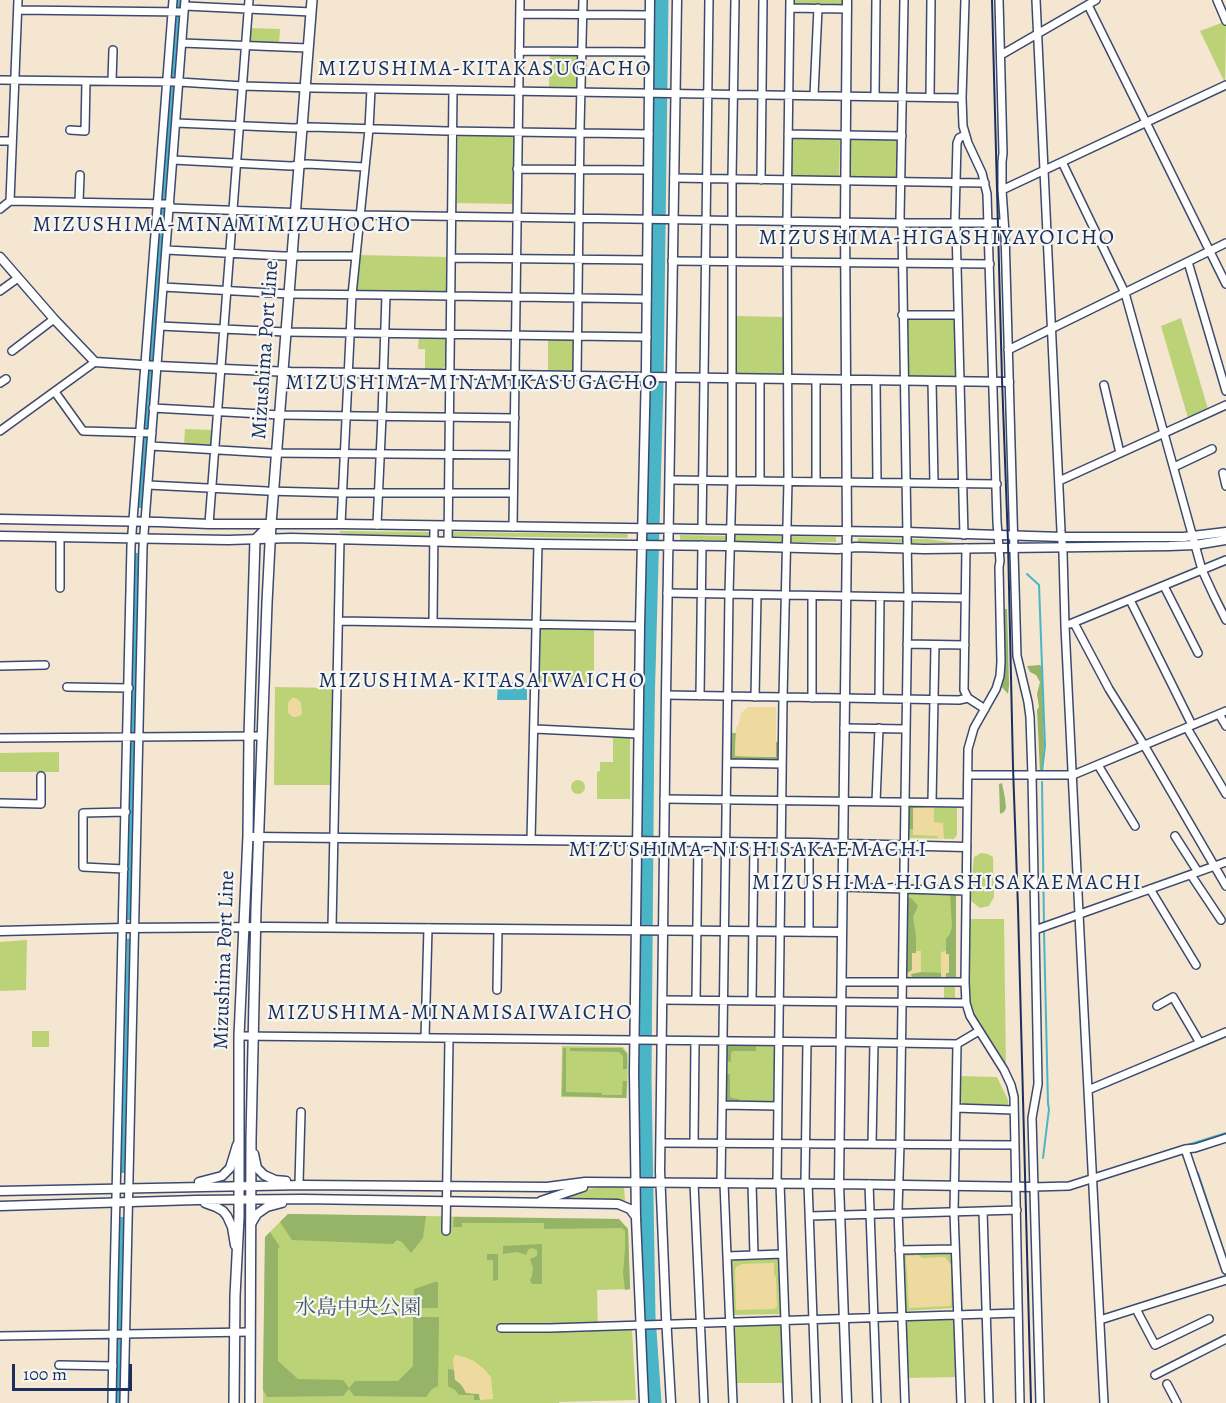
<!DOCTYPE html>
<html>
<head>
<meta charset="utf-8">
<style>
  body { margin:0 }
  #map { position:relative; width:1226px; height:1403px; overflow:hidden; background:#f4e6d1; font-family:Alegreya,serif }
  canvas { display:block }
  .scale { position:absolute; left:12px; top:1364px; width:120px; height:27px; box-sizing:border-box; border:3px solid #1b2f5e; border-top:0; padding-left:8px; font-size:18px; line-height:21px; white-space:nowrap; color:#1b2f5e; -webkit-text-stroke:4px #f6f6f2; paint-order:stroke }
</style>
</head>
<body>
<div id="map">
<canvas width="1226" height="1403"></canvas>
<div class="scale">100 m</div>
</div>
<script>
const ctx = document.querySelector('canvas').getContext('2d');
ctx.lineJoin = 'round';
function fill(path, color) { ctx.fillStyle = color; ctx.fill(path, 'evenodd'); }
const toPath = rows => new Path2D(rows.map(r => 'M' + r).join(''));
function trace(path, color, width, dash) { ctx.strokeStyle = color; ctx.lineWidth = width; ctx.lineCap = dash ? 'butt' : 'round'; ctx.setLineDash(dash || []); ctx.stroke(path); }
function drawText(font, color, halo, rows, align = 'center') {
  ctx.font = font + ' Alegreya,"Noto Serif JP",serif'; ctx.lineWidth = 4.5; ctx.setLineDash([]); ctx.textBaseline = 'middle'; ctx.strokeStyle = halo; ctx.fillStyle = color; for (const [text, x, y, turn = 0] of rows) {
    ctx.save(); ctx.translate(x, y); ctx.rotate((+turn || 0) * Math.PI / 180); ctx.textAlign = isNaN(turn) ? turn : align; if (halo) ctx.strokeText(text, 0, 0); ctx.fillText(text, 0, 0); ctx.restore();
  }
}
fill(toPath([
  [793,0,842,0,842,6,793,5],
  [1224,22,1226,27,1225,83,1200,31],
  [248,28,280,29,279,44,248,43],
  [550,53,579,53,578,87,549,87],
  [458,133,516,134,515,204,457,203],
  [791,136,840,138,839,178,791,177],
  [851,138,899,139,898,179,851,179],
  [358,255,447,257,446,293,355,291],
  [735,316,784,317,783,374,733,373],
  [906,317,955,319,956,377,907,376],
  [1181,318,1208,409,1188,418,1161,326],
  [419,336,446,337,446,366,440,370,425,370,425,349,418,349],
  [548,338,576,339,575,372,548,372],
  [185,429,213,430,212,447,184,446],
  [340,531,430,532,430,537,367,536,340,533],
  [453,532,627,534,628,536,627,538,452,536],
  [680,535,726,536,728,537,726,540,680,540],
  [735,535,783,536,785,540,783,542,735,541,733,539,733,537],
  [792,536,836,537,836,542,792,542,790,540],
  [858,538,902,539,904,542,858,542],
  [911,539,928,539,956,543,911,543,909,540],
  [543,627,594,628,594,683,538,682,539,630],
  [275,687,334,688,333,785,274,785],
  [613,736,630,737,630,799,597,799,597,772,600,771,600,762,613,762],
  [59,752,59,772,0,772,0,753],
  '571 787a7 7 0 1 1 14 0a7 7 0 1 1-14 0Z',
  [908,805,957,806,957,835,954,839,907,838],
  [981,853,988,854,993,857,994,897,989,906,980,908,971,901,969,895,969,888,972,878,974,857],
  [908,891,956,893,956,979,905,979],
  [969,919,1004,919,1006,1069,978,1023,970,1006,969,995],
  [27,940,26,990,0,991,0,942],
  [944,985,955,985,955,1000,944,1000],
  [32,1031,49,1031,49,1047,32,1047],
  [726,1045,776,1046,775,1103,725,1102],
  [562,1046,623,1047,628,1054,627,1098,561,1097],
  [960,1076,997,1077,1008,1100,1008,1106,966,1105,961,1102,959,1097],
  [601,1187,624,1187,625,1202,558,1199,583,1190],
  [288,1214,619,1219,628,1229,630,1289,597,1290,598,1330,632,1330,636,1400,559,1402,559,1403,263,1403,265,1237],
  [952,1251,955,1308,905,1311,903,1253],
  [779,1257,781,1314,731,1315,728,1258],
  [905,1320,955,1320,958,1377,906,1378],
  [782,1325,785,1383,734,1383,732,1326]
]), '#bcd276');
fill(toPath([
  [1005,609,1007,609,1009,685,1008,694,1002,687,1005,656,1004,636],
  [1040,665,1042,667,1044,745,1042,772,1040,772,1037,710,1039,707,1037,694,1040,682,1036,675,1030,672,1027,666],
  [730,733,736,733,735,756,775,757,776,742,779,742,778,761,729,760],
  [1002,783,1005,798,1006,808,1004,812,1000,814,999,784],
  [908,805,930,805,930,808,913,808,913,829,907,829],
  [950,893,956,893,956,979,946,979,946,972,949,972,949,955,946,954,946,939,950,934,952,927],
  [908,898,911,898,918,906,913,917,916,936,916,953,912,954,912,970,909,973,905,973],
  [919,972,941,973,941,979,912,979,911,974],
  [726,1045,756,1046,756,1051,733,1051,731,1053,731,1062,726,1061],
  [563,1048,566,1048,566,1092,602,1093,602,1095,622,1095,623,1081,627,1081,626,1098,562,1096],
  [570,1048,622,1048,627,1054,627,1069,623,1069,623,1056,619,1052,570,1051],
  [725,1074,730,1074,730,1096,732,1098,739,1099,739,1102,725,1102],
  [288,1214,426,1216,423,1238,411,1253,402,1242,397,1240,393,1244,292,1240,280,1222],
  [454,1217,619,1219,628,1229,630,1289,625,1290,623,1273,625,1250,625,1231,622,1228,544,1229,544,1223,462,1223,462,1227,453,1227],
  [270,1232,280,1247,278,1248,278,1361,298,1379,343,1380,349,1388,355,1381,398,1381,413,1366,413,1317,439,1317,438,1386,432,1389,426,1397,354,1396,349,1389,343,1396,267,1397,263,1390,263,1380,265,1237],
  [542,1244,542,1284,532,1284,530,1280,532,1276,533,1268,530,1259,537,1256,537,1250,531,1248,528,1250,526,1255,517,1252,503,1254,503,1246],
  [487,1254,498,1254,498,1280,493,1281,493,1260,487,1260],
  [435,1282,438,1282,438,1308,414,1308,414,1289],
  [448,1369,454,1370,459,1383,464,1389,466,1393,479,1394,480,1400,474,1400,474,1395,459,1395,455,1390,448,1386]
]), '#95b467');
fill(toPath([
  [292,698,296,698,301,702,302,713,300,716,293,717,288,713,288,703],
  [748,707,776,707,776,757,735,756,736,727,738,726,741,713],
  [934,807,934,822,943,823,944,839,938,839,937,836,913,835,913,808],
  [916,951,921,951,921,972,911,974,912,979,910,979,910,976,905,976,905,973,909,972,912,970,912,953,916,953],
  [946,951,946,954,949,954,949,973,946,973,946,979,941,979,941,952],
  [918,1255,922,1258,945,1257,951,1265,951,1304,950,1306,909,1308,906,1257,908,1256],
  [774,1263,774,1274,776,1278,777,1307,774,1309,736,1310,735,1271,736,1267,742,1264],
  [455,1355,464,1357,474,1361,484,1369,491,1377,493,1399,480,1400,479,1394,466,1393,462,1385,455,1380,453,1360]
]), '#eeda9e');
fill(toPath([
  [177,0,182,0,176,80,174,87,143,508,138,508,169,86,171,78],
  [135,553,140,553,132,920,127,920],
  [498,682,527,682,527,700,497,700],
  [131,938,126,1173,121,1173,127,939],
  [119,1217,125,1217,120,1403,115,1403]
]), '#4ab5c7');
trace(toPath([
  [660,375,666,0],
  [656,525,660,381],
  [656,543,656,531],
  [1027,574,1039,585,1045,746,1042,772],
  [1042,782,1044,925],
  [650,927,656,549],
  [650,933,649,1033,651,1179],
  [1184,1146,1226,1133],
  [1043,1158,1049,1109,1048,1104,1044,931],
  [1198,1173,1226,1258],
  [651,1185,654,1316,660,1403]
]), '#4ab5c7', 2);
trace(toPath([
  [654,1403,648,1317,644,1077,647,706,656,385,661,0]
]), '#4ab5c7', 15);
const minor = toPath([
  [904,0,900,218,902,228,908,597,900,1144,898,1210,905,1403],
  [965,0,962,98,963,126,968,143,982,173,987,194,997,522,1000,561,999,567,1001,662,1000,676,996,689,974,728,968,749,965,982,966,1003,970,1016,1004,1070,1011,1085,1014,1097,1020,1403],
  [999,0,1003,153,1002,162,1002,190,1005,233,1017,656,1028,702,1030,717,1032,775,1038,1084,1032,1118,1040,1403],
  [1036,0,1061,531,1063,553,1065,626,1079,914,1104,1403],
  [1217,0,1226,21],
  [1088,5,1226,284],
  [185,6,311,12],
  [790,8,847,9],
  [18,10,184,12],
  [520,14,650,15],
  [182,43,308,48],
  [519,51,649,52],
  [1001,55,1096,0],
  [0,80,179,82,243,86,313,88,962,98],
  [112,81,113,50],
  [814,95,818,8],
  [875,96,876,0],
  [930,97,931,0],
  [176,123,294,128,310,127,447,131,649,134],
  [70,130,85,131,86,81],
  [788,134,902,136],
  [0,141,12,141],
  [173,160,291,166,307,164,365,167],
  [1062,162,1125,293,1202,570,1214,596,1226,620],
  [517,169,648,170],
  [674,178,985,183],
  [761,180,763,0],
  [1002,190,1226,85],
  [10,201,18,0],
  [79,202,80,175],
  [169,208,360,215,901,223,1003,223],
  [0,209,10,201,170,204],
  [166,250,283,256,356,256],
  [452,258,647,260],
  [672,261,990,264],
  [1188,262,1226,391],
  [163,287,289,294,386,295,382,416,377,525],
  [0,291,18,278],
  [386,295,647,299],
  [902,315,958,315],
  [160,326,286,332,647,337],
  [1008,350,1226,243],
  [12,351,54,319],
  [577,376,580,129,583,0],
  [760,379,760,481],
  [816,380,816,482],
  [876,381,877,482],
  [932,381,934,483],
  [0,383,6,379],
  [1104,385,1120,453],
  [55,392,83,431,152,433],
  [153,408,280,415,515,418],
  [0,431,95,362],
  [151,446,270,453,514,455],
  [1174,467,1212,449],
  [1223,473,1226,486],
  [670,480,997,484],
  [1059,481,1226,405],
  [148,485,267,491,343,493,513,493],
  [209,524,249,0],
  [341,524,352,295,369,129,371,89],
  [513,527,520,0],
  [702,529,709,0],
  [964,535,956,228,955,218,957,143,959,138,965,135],
  [60,537,60,588],
  [448,542,453,90],
  [966,548,964,690,968,698,985,709],
  [1164,586,1198,653],
  [667,593,965,598],
  [1130,600,1192,725],
  [339,621,640,626],
  [433,622,434,526],
  [1074,623,1109,689,1144,745,1226,886],
  [1070,624,1226,560],
  [907,644,965,645],
  [0,666,45,665],
  [67,687,129,688],
  [666,695,959,700,968,698],
  [700,696,702,545],
  [755,697,757,595],
  [812,698,812,596],
  [879,699,880,597],
  [1219,714,1226,726],
  [844,728,906,729],
  [1187,728,1226,794],
  [535,729,638,734],
  [0,738,263,736],
  [727,763,782,764],
  [1098,765,1135,826],
  [968,775,1073,775,1226,711],
  [664,799,967,803],
  [876,802,879,728],
  [932,802,935,645],
  [0,803,41,804,41,776],
  [1175,836,1198,872],
  [531,840,538,544],
  [809,843,809,932],
  [124,869,83,867,83,813,126,812],
  [1191,875,1221,920],
  [842,887,966,891],
  [1150,889,1196,965],
  [332,927,340,539],
  [1035,930,1226,862],
  [842,982,965,982],
  [497,990,498,929],
  [662,1000,966,1003],
  [696,1000,698,842],
  [752,1001,754,843],
  [1157,1006,1173,997,1200,1043],
  [239,1036,834,1042,957,1044,979,1031],
  [425,1038,428,928],
  [957,1044,954,1212,961,1403],
  [1088,1090,1226,1032],
  [722,1105,777,1106],
  [956,1108,1014,1110],
  [661,1143,1015,1145],
  [694,1143,695,1041],
  [872,1144,874,1043],
  [1185,1149,1226,1270],
  [299,1183,301,1112],
  [694,1183,704,1403],
  [721,1183,729,594,732,481,732,179,735,0],
  [724,1183,733,1403],
  [752,1183,754,1255],
  [777,1183,783,698,788,481,787,221,790,0],
  [780,1183,788,1403],
  [805,1183,807,1042],
  [808,1183,816,1403],
  [869,1184,877,1403],
  [1033,1187,1069,1186,1185,1149,1195,1148,1226,1138],
  [983,1211,989,1403],
  [810,1216,1017,1210],
  [446,1231,449,1039],
  [899,1250,955,1249],
  [727,1256,782,1254],
  [1136,1309,1155,1345,1209,1319],
  [1100,1320,1226,1280],
  [501,1328,550,1328,1018,1313],
  [0,1336,250,1332],
  [59,1365,113,1366],
  [1155,1375,1226,1339],
  [1167,1384,1177,1403],
  [112,1403,114,1283,131,546,173,0],
  [124,1403,143,547,185,0]
]);
const tertiary = toPath([
  [847,0,845,222,847,532,839,1184,847,1403],
  [0,257,54,319,95,362,157,366,291,372,1009,382],
  [0,519,159,522,209,524,341,524,906,532,1062,537,1184,537,1226,532],
  [0,536,228,540,291,538,538,544,730,546,838,549,856,547,924,549,1169,546,1195,545,1226,540],
  [253,837,809,843,966,847],
  [0,931,123,928,269,927,842,932],
  [254,1154,257,1168,264,1175,275,1180,286,1181],
  [199,1182,222,1176,230,1168,237,1145],
  [0,1191,304,1185,547,1187,585,1182,839,1184,1033,1187],
  [541,1201,583,1187],
  [205,1203,216,1207,223,1211,227,1216,232,1227,235,1245],
  [0,1206,196,1200,303,1199,618,1204,630,1209,636,1217],
  [251,1224,257,1214,267,1207,282,1203],
  [644,1403,636,1218,634,1073,640,626,646,369,650,0],
  [671,1403,666,1316,660,1171,666,695,677,0]
]);
const secondary = toPath([
  [234,1403,235,1296,239,1217,239,1036,248,836,249,736,255,540,271,524],
  [250,1403,251,1139,256,909,267,603,271,524,312,0]
]);
trace(minor, '#3c4a6f', 10);
trace(tertiary, '#3c4a6f', 11);
trace(secondary, '#3c4a6f', 12);
trace(minor, '#fff', 7);
trace(tertiary, '#fff', 8);
trace(secondary, '#fff', 9);
trace(toPath([
  [992,0,1002,379,1008,542,1013,767,1018,908,1031,1403]
]), '#1b2f5e', 2);
drawText('21px', '#1b2f5e', '#f6f6f2', [
  ["Mizushima Port Line",266,350,-86],
  ["Mizushima Port Line",225,960,-88]
]);
drawText('21px', '#435864', '#f6f6f2', [
  ["水島中央公園",358,1309]
]);
ctx.letterSpacing = '1.5px';
drawText('22px', '#1b2f5e', '#f6f6f2', [
  ["MIZUSHIMA-KITAKASUGACHO",485,70],
  ["MIZUSHIMA-MINAMIMIZUHOCHO",222,226],
  ["MIZUSHIMA-HIGASHIYAYOICHO",937,239],
  ["MIZUSHIMA-MINAMIKASUGACHO",472,384],
  ["MIZUSHIMA-KITASAIWAICHO",482,682],
  ["MIZUSHIMA-NISHISAKAEMACHI",748,851],
  ["MIZUSHIMA-HIGASHISAKAEMACHI",947,884],
  ["MIZUSHIMA-MINAMISAIWAICHO",450,1014]
]);
ctx.letterSpacing = '0px';
</script>
</body>
</html>
